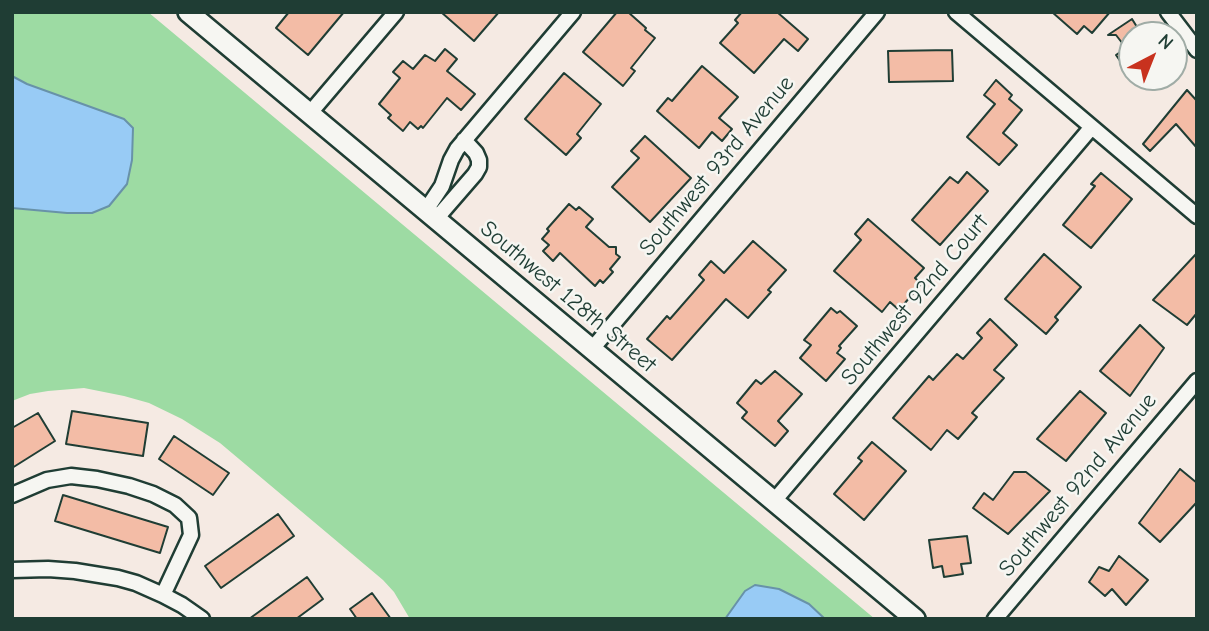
<!DOCTYPE html>
<html>
<head>
<meta charset="utf-8">
<style>
  body { margin:0 }
  #map { position:relative; width:1209px; height:631px; overflow:hidden; background:#f5eae3; font-family:"Comic Neue",sans-serif }
  canvas { display:block }
  .frame { position:absolute; inset:0; border:14px solid #1f3d34; pointer-events:none }
  .north { position:absolute; left:1118px; top:21px; width:70px; height:70px; box-sizing:border-box; background:#f6f6f2; border:2px solid #a0aca6; border-radius:50%; rotate:42deg; font-size:19px; font-weight:700; line-height:28px; text-align:center; color:#1f3d34 }
  .north::after { content:''; display:block; margin:auto; width:24px; height:32px; background:#c8321e; clip-path:polygon(50% 0,100% 100%,50% 72%,0 100%) }
</style>
</head>
<body>
<div id="map">
<canvas width="1209" height="631"></canvas>
<div class="frame"></div>
<div class="north">N</div>
</div>
<script>
const ctx = document.querySelector('canvas').getContext('2d');
ctx.lineJoin = 'round';
function fill(path, color) { ctx.fillStyle = color; ctx.fill(path, 'evenodd'); }
const toPath = rows => new Path2D(rows.map(r => 'M' + r).join(''));
function trace(path, color, width, dash) { ctx.strokeStyle = color; ctx.lineWidth = width; ctx.lineCap = dash ? 'butt' : 'round'; ctx.setLineDash(dash || []); ctx.stroke(path); }
function drawText(font, color, halo, rows, align = 'center') {
  ctx.font = font + ' "Comic Neue",sans-serif'; ctx.lineWidth = 5; ctx.setLineDash([]); ctx.textBaseline = 'middle'; ctx.strokeStyle = halo; ctx.fillStyle = color; for (const [text, x, y, turn = 0] of rows) {
    ctx.save(); ctx.translate(x, y); ctx.rotate((+turn || 0) * Math.PI / 180); ctx.textAlign = isNaN(turn) ? turn : align; if (halo) ctx.strokeText(text, 0, 0); ctx.fillText(text, 0, 0); ctx.restore();
  }
}
fill(toPath([
  [12,12,148,12,875,619,410,619,394,592,383,580,220,443,182,419,149,403,124,396,84,388,48,391,30,394,12,401]
]), '#9ddba3');
const water = toPath([
  [12,76,27,84,124,119,133,128,132,160,127,184,109,206,92,213,67,213,12,208,12,76],
  [755,585,779,589,809,604,825,619,725,619,745,591,755,585]
]);
fill(water, '#98cbf5');
trace(water, '#6892a8', 2);
const building = toPath([
  [289,12,344,12,308,55,276,28,289,12],
  [441,12,499,12,474,41,441,12],
  [617,12,628,12,646,28,645,30,655,38,631,68,635,71,623,86,583,52,617,12],
  [742,12,777,12,808,39,798,51,784,39,754,73,720,43,738,23,735,20,742,12],
  [1052,12,1110,12,1092,33,1084,26,1077,34,1052,12],
  [1132,19,1142,35,1132,35,1132,78,1116,55,1126,48,1116,35,1108,35,1132,19],
  [445,49,457,59,447,71,475,94,461,110,447,98,423,128,421,126,418,129,410,122,403,131,388,118,391,115,379,104,400,78,393,72,403,61,413,69,425,55,435,61,445,49],
  [952,50,953,81,889,82,888,51,952,50],
  [702,66,738,97,719,118,732,129,722,141,712,132,699,148,657,111,668,98,672,101,702,66],
  [564,73,601,104,577,134,581,138,566,155,525,119,564,73],
  [996,80,1012,95,1009,99,1022,110,1003,133,1017,145,999,165,967,137,995,104,984,95,996,80],
  [1187,90,1197,101,1197,148,1176,124,1150,151,1143,144,1187,90],
  [645,136,691,178,650,222,612,187,639,158,631,151,645,136],
  [967,172,988,191,940,245,912,220,950,177,958,183,967,172],
  [1101,173,1132,199,1091,248,1063,225,1095,186,1091,184,1101,173],
  [569,204,576,210,579,207,593,219,586,227,609,247,616,247,616,254,620,257,610,269,613,272,603,283,600,280,595,286,560,253,553,261,543,251,549,245,542,239,549,231,547,229,569,204],
  [868,219,924,268,915,278,921,284,899,310,890,302,882,312,834,271,861,240,855,234,868,219],
  [753,241,786,270,768,290,771,292,748,318,726,299,672,360,647,339,667,316,670,319,704,280,699,275,711,261,724,273,753,241],
  [1197,253,1197,313,1187,325,1153,300,1197,253],
  [1044,254,1081,287,1055,317,1058,320,1046,334,1005,299,1044,254],
  [831,308,837,313,840,311,857,326,839,346,841,348,837,353,845,359,826,381,800,358,811,345,804,340,831,308],
  [990,319,1017,345,994,370,1004,378,972,413,977,417,958,439,947,430,931,450,893,418,929,376,933,380,957,354,963,359,982,338,977,333,990,319],
  [1140,325,1164,348,1130,396,1100,371,1140,325],
  [775,371,802,394,778,421,788,431,775,446,742,418,747,412,737,403,756,380,761,384,775,371],
  [1080,391,1106,413,1066,461,1037,439,1080,391],
  [72,411,148,423,143,456,66,444,72,411],
  [38,413,55,441,12,468,12,428,38,413],
  [174,436,229,473,213,495,159,459,174,436],
  [872,442,906,471,864,520,834,494,862,461,858,458,872,442],
  [1180,469,1197,483,1197,502,1160,542,1139,523,1180,469],
  [1014,472,1026,472,1050,491,1008,534,973,508,984,493,993,500,1014,472],
  [63,495,168,527,160,553,55,521,63,495],
  [278,514,294,536,221,588,205,566,278,514],
  [967,536,971,563,961,564,963,574,944,577,942,566,933,568,929,540,967,536],
  [1119,556,1148,580,1126,605,1112,589,1105,596,1089,582,1099,567,1109,571,1119,556],
  [307,577,323,599,296,619,249,619,307,577],
  [372,593,391,619,357,619,350,609,372,593]
]);
fill(building, '#f3bca6');
trace(building, '#1f3d34', 2);
const street = toPath([
  [956,12,1197,216],
  [1168,12,1197,50],
  [310,113,396,12],
  [426,210,442,186,451,160,457,149,573,12],
  [436,219,475,174,479,167,479,160,476,153,464,140],
  [592,349,877,12],
  [12,495,47,480,71,476,97,479,129,486,153,494,175,505,189,518,191,535,163,595],
  [774,501,1091,128],
  [12,570,48,569,75,571,118,578,136,583,163,595,182,605,202,619],
  [995,619,1197,381]
]);
const secondary = toPath([
  [188,12,915,619]
]);
trace(street, '#1f3d34', 19);
trace(secondary, '#1f3d34', 24);
trace(street, '#f6f6f2', 14);
trace(secondary, '#f6f6f2', 19);
drawText('23px', '#1f3d34', '#f6f6f2', [
  ["Southwest 93rd Avenue",717,166,-50],
  ["Southwest 128th Street",568,297,40],
  ["Southwest 92nd Court",915,300,-50],
  ["Southwest 92nd Avenue",1078,485,-50]
]);
</script>
</body>
</html>
